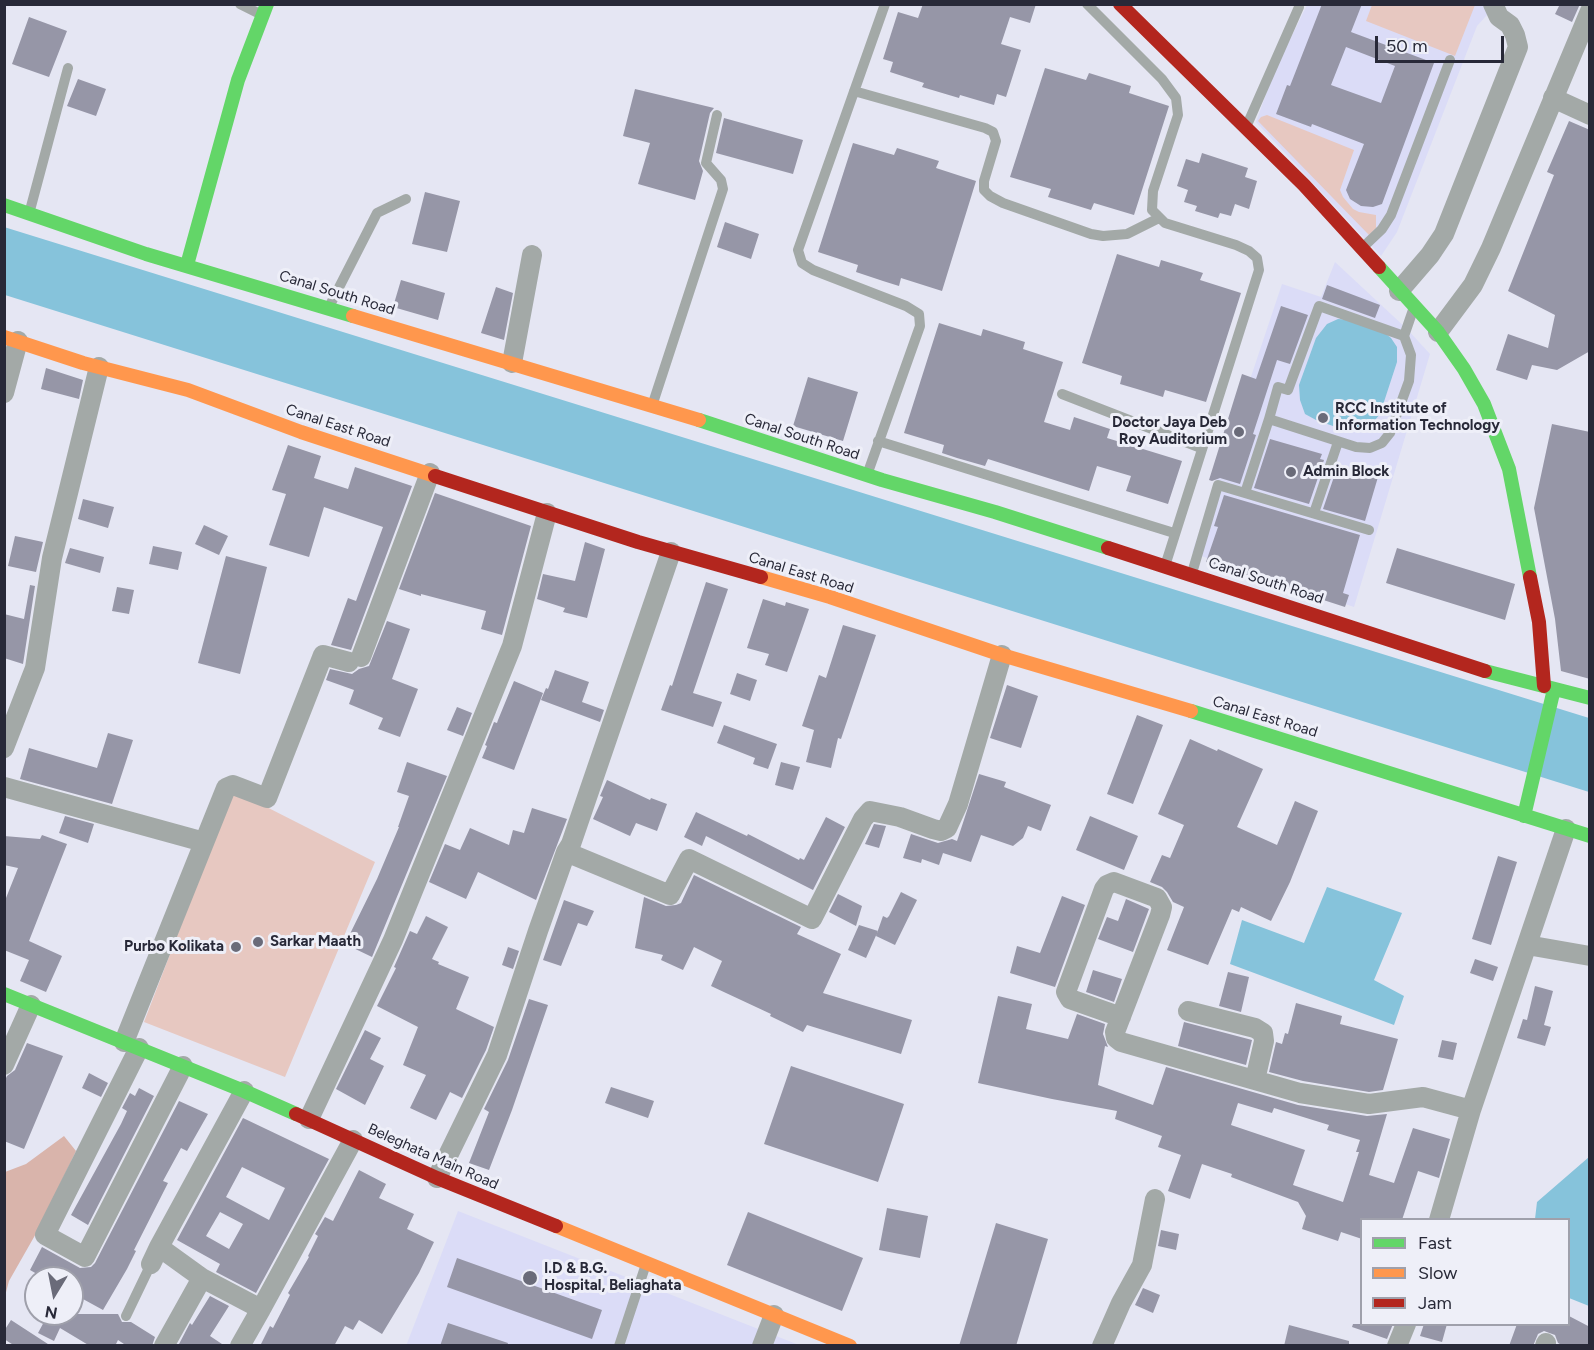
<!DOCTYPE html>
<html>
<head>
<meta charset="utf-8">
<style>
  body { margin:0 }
  #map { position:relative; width:1594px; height:1350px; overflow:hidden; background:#e5e6f3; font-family:Figtree,sans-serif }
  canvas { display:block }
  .frame { position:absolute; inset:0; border:6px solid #282938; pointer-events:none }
  .legend { position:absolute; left:1360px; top:1218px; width:210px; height:108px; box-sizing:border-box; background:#eeeff8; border:2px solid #9fa0ab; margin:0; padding:8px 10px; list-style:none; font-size:18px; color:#282938 }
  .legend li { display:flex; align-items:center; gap:12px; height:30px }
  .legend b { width:30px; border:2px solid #9fa0ab }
  .north { position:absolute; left:24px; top:1266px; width:60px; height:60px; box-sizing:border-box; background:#eeeff8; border:2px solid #9fa0ab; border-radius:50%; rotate:190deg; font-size:16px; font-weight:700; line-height:24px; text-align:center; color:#282938 }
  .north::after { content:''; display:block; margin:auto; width:21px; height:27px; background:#6a6b79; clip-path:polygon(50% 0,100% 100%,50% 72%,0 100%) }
  .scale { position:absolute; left:1375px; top:36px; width:129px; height:27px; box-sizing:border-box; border:3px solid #282938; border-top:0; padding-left:8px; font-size:18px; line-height:21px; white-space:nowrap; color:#282938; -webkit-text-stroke:4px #eeeff8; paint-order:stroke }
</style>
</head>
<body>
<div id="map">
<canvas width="1594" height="1350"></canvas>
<div class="frame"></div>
<ul class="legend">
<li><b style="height:8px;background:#63d668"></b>Fast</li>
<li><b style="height:8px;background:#ff974d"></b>Slow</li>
<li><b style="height:8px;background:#b3261e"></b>Jam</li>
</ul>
<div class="north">N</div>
<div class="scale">50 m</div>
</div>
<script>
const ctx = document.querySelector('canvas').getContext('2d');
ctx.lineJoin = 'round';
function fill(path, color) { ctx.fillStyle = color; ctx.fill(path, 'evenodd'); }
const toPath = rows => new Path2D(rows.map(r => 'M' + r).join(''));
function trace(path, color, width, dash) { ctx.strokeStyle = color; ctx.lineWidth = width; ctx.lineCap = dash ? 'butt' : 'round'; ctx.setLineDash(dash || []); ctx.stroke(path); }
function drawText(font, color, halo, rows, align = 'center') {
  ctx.font = font + ' Figtree,sans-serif'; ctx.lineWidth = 6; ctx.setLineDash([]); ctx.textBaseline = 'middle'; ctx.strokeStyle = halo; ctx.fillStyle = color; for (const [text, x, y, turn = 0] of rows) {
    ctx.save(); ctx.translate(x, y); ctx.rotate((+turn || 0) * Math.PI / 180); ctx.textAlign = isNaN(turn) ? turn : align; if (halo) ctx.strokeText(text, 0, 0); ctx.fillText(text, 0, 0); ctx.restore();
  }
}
fill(toPath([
  [1307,5,1489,5,1487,15,1477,26,1397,232,1381,256,1256,122,1274,72],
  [1335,262,1407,329,1430,354,1354,607,1192,553,1282,284,1321,297],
  [458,1211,799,1345,406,1346]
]), '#dbdcf7');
fill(toPath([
  [1372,5,1372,4,1475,5,1455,56,1366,21],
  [1267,115,1354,150,1340,190,1343,197,1353,209,1359,212,1376,215,1376,228,1369,235,1258,121,1261,117],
  [233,790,375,862,285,1077,144,1022]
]), '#e7c8c1');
fill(toPath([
  [64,1136,76,1151,38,1230,9,1281,5,1296,5,1172,26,1164]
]), '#d9b4ab');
fill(toPath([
  [4,227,1589,718,1589,792,5,295],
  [1338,319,1352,320,1381,330,1391,338,1397,347,1397,362,1380,414,1371,425,1360,430,1347,431,1316,420,1305,414,1300,400,1299,385,1316,338,1327,324],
  [1327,887,1402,913,1374,980,1404,996,1394,1025,1230,964,1242,920,1304,943],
  [1589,1157,1589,1306,1569,1298,1568,1220,1535,1219,1537,1202]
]), '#86c3db');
fill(toPath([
  [923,4,1036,4,1030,23,1010,17,1001,44,1021,50,1006,97,997,94,994,105,960,95,959,98,922,87,924,83,890,72,893,62,883,59,898,12,918,18],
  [1322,4,1362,4,1351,32,1434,63,1382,204,1373,207,1361,206,1350,199,1346,190,1364,144,1312,124,1311,127,1276,114,1287,85,1290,86],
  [1346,47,1395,66,1381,103,1331,85],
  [1560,4,1580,4,1572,22,1555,14],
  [29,17,67,31,49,77,12,64],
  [1045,68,1086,80,1089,73,1131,86,1129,93,1169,106,1134,215,1094,203,1091,210,1065,202,1048,197,1051,189,1010,177],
  [78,79,106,89,96,116,67,106],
  [635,89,714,108,710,113,699,161,703,171,695,200,638,184,650,143,623,136],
  [724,118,803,140,793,174,716,153],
  [1569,121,1590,130,1590,351,1557,370,1532,365,1527,380,1496,370,1508,334,1548,348,1555,315,1508,291,1554,175,1547,172],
  [853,143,894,155,897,148,939,161,936,168,976,181,942,291,901,278,899,286,883,281,856,272,858,265,818,252],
  [1202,153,1248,168,1245,177,1257,181,1249,209,1235,204,1231,216,1220,213,1218,218,1195,211,1197,206,1184,202,1188,190,1177,186,1186,159,1199,163],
  [425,192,460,201,447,252,412,244],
  [725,222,759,234,751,259,717,247],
  [1117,254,1159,267,1161,260,1184,267,1203,273,1200,280,1241,293,1206,402,1165,390,1163,397,1137,389,1120,384,1122,376,1082,363],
  [401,280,445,293,438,320,393,307],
  [1327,285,1380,305,1375,318,1322,299],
  [496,287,513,293,504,340,481,333],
  [1281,306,1308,315,1290,364,1277,360,1253,434,1256,435,1240,484,1220,478,1212,481,1209,480,1242,374,1256,379],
  [939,323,981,336,983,329,1025,342,1023,349,1063,362,1044,422,1070,430,1074,417,1110,429,1107,438,1182,461,1168,504,1126,491,1131,476,1097,466,1089,491,988,459,985,466,957,458,942,453,944,445,904,433],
  [46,368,83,380,79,399,41,389],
  [808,377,858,392,843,441,793,426],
  [1552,424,1590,432,1590,679,1561,671,1555,619,1534,508],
  [1270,439,1322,454,1320,459,1324,460,1309,504,1254,488],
  [288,445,321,456,314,478,348,489,355,467,412,486,351,650,331,645,348,598,356,601,383,527,324,507,309,557,269,545,286,494,272,490],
  [1338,465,1378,477,1365,521,1323,509],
  [435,493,531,526,502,635,481,629,486,611,421,594,421,596,399,589],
  [1224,495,1360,535,1343,593,1349,595,1345,607,1206,562,1218,527,1214,526],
  [83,499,114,507,108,528,78,519],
  [204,525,228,536,219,555,195,544],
  [15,536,43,542,36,572,8,566],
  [585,542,605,549,587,618,563,612,565,608,537,599,543,574,575,581],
  [153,546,182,552,178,570,149,564],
  [70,548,104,557,100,573,65,563],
  [1397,548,1515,584,1505,620,1386,583],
  [226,556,267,567,240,674,198,663],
  [706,582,728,589,693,693,722,702,713,727,661,710,670,685,672,686],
  [30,585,35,586,23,664,4,658,4,614,24,619],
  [117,587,134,590,129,614,112,611],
  [763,599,785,606,786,602,809,609,787,672,765,665,769,654,747,648],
  [387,621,410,629,392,679,418,689,400,737,378,729,383,718,349,704,354,690,326,680,330,669,352,674,359,669,369,666],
  [843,625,876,635,841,739,838,738,831,768,806,762,814,730,802,726,819,675,826,678],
  [555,670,589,682,582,702,604,710,600,722,541,700,546,688,548,689],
  [737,673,757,680,750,701,730,694],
  [514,681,543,693,514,770,482,758,487,746,485,745,494,722,497,723,498,720],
  [1007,685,1038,696,1021,748,990,738],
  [457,707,472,713,463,736,447,730],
  [1137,715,1163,725,1133,804,1107,794],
  [724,725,777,744,768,769,753,764,755,758,717,743],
  [108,733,133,740,112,804,20,779,29,748,97,768],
  [1190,739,1217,751,1218,749,1263,769,1237,827,1277,845,1295,801,1318,811,1290,882,1271,921,1241,907,1239,912,1232,909,1208,965,1167,950,1184,907,1173,902,1167,892,1162,887,1150,882,1162,855,1170,858,1184,825,1158,814],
  [407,762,447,776,372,957,345,944,377,879,399,827,398,827,409,796,397,792],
  [781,762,800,767,793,790,775,785],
  [979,774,1006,782,1004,787,1051,805,1041,831,1028,826,1023,838,1013,846,981,835,971,862,943,853,939,865,922,859,921,863,903,858,911,834,938,843,952,839,957,841],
  [607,780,650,800,651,798,667,804,657,831,636,823,630,836,593,819,603,797,600,796],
  [532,808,567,819,536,900,478,872,466,899,429,882,445,844,460,850,470,828,509,845,513,830,524,833],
  [696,812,747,836,748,834,799,860,800,858,804,860,826,817,845,827,813,890,706,836,702,846,684,837],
  [65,816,94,824,88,843,59,833],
  [1090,816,1138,836,1124,870,1076,850],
  [874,824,886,826,879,848,865,844],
  [42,835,67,844,29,941,62,956,46,992,20,981,29,960,4,950,4,903,18,868,4,865,4,836,40,839],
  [1498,856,1517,862,1491,945,1472,939],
  [694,875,801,927,797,934,841,954,823,993,912,1020,901,1054,807,1025,803,1032,770,1016,771,1014,711,986,722,961,694,947,683,970,661,960,663,955,635,948,644,897,666,906,676,905,681,903],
  [901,892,917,900,895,945,876,936,883,916,887,918,889,916],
  [838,894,862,906,856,926,829,912],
  [1062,896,1085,905,1055,987,1010,973,1017,946,1040,953],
  [1126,899,1149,909,1133,952,1098,939,1107,917,1118,921],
  [564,900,594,911,587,926,578,923,561,966,543,960],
  [426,916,448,927,432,959,439,962,438,964,469,977,456,1009,494,1027,486,1050,462,1098,450,1092,436,1120,410,1108,426,1075,403,1065,418,1027,377,1006,396,968,394,967,410,931,417,934],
  [859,925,878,931,866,958,848,950],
  [508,947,519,951,513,969,502,965],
  [1475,959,1498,967,1493,981,1470,973],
  [1093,970,1122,979,1114,1002,1086,992],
  [1228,972,1249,977,1241,1012,1219,1006],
  [1535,986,1553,991,1544,1025,1551,1027,1545,1046,1517,1038,1523,1019,1527,1020],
  [998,996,1032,1004,1026,1029,1068,1039,1077,1014,1105,1024,1103,1034,1108,1047,1105,1046,1098,1085,1153,1105,1166,1067,1298,1105,1367,1116,1387,1114,1369,1175,1394,1183,1413,1128,1450,1139,1439,1178,1418,1171,1402,1220,1362,1220,1362,1239,1341,1232,1338,1241,1302,1229,1306,1216,1298,1202,1231,1177,1232,1174,1202,1164,1190,1199,1168,1191,1181,1155,1158,1147,1162,1136,1115,1119,1117,1111,1052,1099,978,1083],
  [1238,1103,1272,1113,1274,1108,1329,1125,1327,1130,1360,1140,1356,1152,1359,1152,1343,1202,1293,1185,1305,1150,1231,1125],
  [529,999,548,1005,512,1110,489,1170,469,1163,489,1112,484,1109,508,1060],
  [1296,1003,1342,1016,1340,1024,1398,1039,1383,1090,1369,1092,1303,1081,1269,1072,1276,1042,1282,1044,1285,1033,1288,1034],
  [1184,1022,1252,1040,1246,1065,1178,1046],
  [365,1030,381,1038,370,1059,384,1066,365,1105,336,1089],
  [1442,1040,1457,1043,1453,1060,1438,1057],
  [27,1043,63,1056,24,1149,4,1141,4,1082,7,1076,15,1070],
  [791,1066,904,1104,878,1182,764,1144],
  [89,1073,108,1083,101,1097,82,1088],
  [611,1087,654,1101,648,1118,605,1103],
  [139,1088,154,1096,88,1225,71,1215,121,1124,127,1111,122,1108,130,1093,135,1096],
  [179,1101,208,1114,187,1151,181,1148,163,1181,168,1183,134,1250,136,1251,127,1269,103,1310,72,1293,72,1278,44,1278,30,1270,42,1247,80,1268,91,1267,95,1263],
  [243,1118,329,1159,256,1293,216,1272,220,1264,177,1240],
  [242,1167,285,1188,269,1220,226,1197],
  [220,1212,243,1224,229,1249,206,1236],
  [359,1170,386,1184,379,1198,414,1214,407,1229,434,1242,419,1273,382,1334,359,1320,353,1330,345,1326,334,1346,260,1346,270,1326,273,1328,290,1295,288,1293,309,1257,308,1256,318,1236,315,1234,325,1217,333,1221],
  [887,1208,928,1216,920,1258,879,1250],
  [748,1212,863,1258,842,1311,727,1265],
  [996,1223,1048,1239,1016,1346,959,1346],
  [1161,1230,1179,1234,1176,1250,1158,1246],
  [457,1258,602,1310,592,1339,447,1287],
  [1143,1288,1160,1295,1153,1313,1135,1305],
  [210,1296,229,1306,210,1336,225,1346,178,1346,190,1323,192,1325],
  [35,1314,118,1314,122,1322,131,1322,155,1337,152,1346,127,1346,118,1340,115,1346,90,1346,60,1328,54,1341,38,1333,45,1320],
  [1569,1316,1590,1327,1590,1346,1564,1346,1558,1343,1555,1335,1544,1331,1538,1334,1533,1346,1509,1346,1517,1324,1569,1324],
  [11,1320,51,1346,15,1346,4,1339,4,1331],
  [448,1323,508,1343,507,1346,440,1346],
  [1353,1324,1393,1324,1387,1339,1352,1327],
  [1424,1324,1447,1324,1442,1342,1420,1336],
  [1289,1325,1349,1341,1349,1346,1284,1346]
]), '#9696a7');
trace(toPath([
  [240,4,262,15],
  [1087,4,1162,79,1176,98,1178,115,1153,191,1152,210,1165,223,1236,245,1249,251,1257,258,1259,270,1165,566],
  [854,91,985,128,993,132,996,141,984,181,984,190,990,196,1003,203,1091,234,1103,236,1127,234,1159,218],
  [1247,125,1299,7],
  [29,214,68,68],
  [1362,248,1382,229,1391,215,1450,60],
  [329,307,377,213,406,199],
  [1404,336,1319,306,1288,390,1278,387,1269,419,1356,447,1370,448,1382,443,1390,433,1409,381,1411,355,1404,336,1413,310],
  [1062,394,1201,448],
  [652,406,723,189,721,180,706,163,717,115],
  [878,441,1174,533],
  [867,475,920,326,919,314,906,306,813,270,802,263,798,250,885,4],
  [1245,493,1269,419],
  [1314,513,1338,442],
  [1192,573,1218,485,1369,530],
  [126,1316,151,1264],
  [619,1346,646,1264]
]), '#a3a9a7', 10);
trace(toPath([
  [1553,98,1590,115],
  [1399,291,1430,255,1444,234,1518,47,1515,35,1510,25,1499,17,1493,4],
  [1438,332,1473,285,1491,248,1590,11],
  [512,363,532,255],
  [4,393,18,341],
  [361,657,430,473],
  [4,748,35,668,52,558,99,367],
  [4,787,204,842],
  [566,852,670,895,689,859,812,919,863,819,870,811,900,817,933,829,941,831,947,828,958,804,1002,655],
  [1527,945,1590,956],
  [1188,1011,1255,1028,1263,1033,1264,1041,1255,1080],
  [1121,1017,1070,999,1066,992,1104,889,1107,885,1114,882,1157,898,1162,907,1160,915,1115,1032,1116,1038,1121,1042,1300,1093,1369,1104,1423,1097,1471,1110],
  [124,1042,226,788,233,785,267,798,323,655,349,662],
  [139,1048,45,1235,85,1257,183,1066],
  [4,1065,31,1005],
  [309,1119,393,940,512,646,547,513],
  [437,1178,497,1055,538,931,566,852,571,844,671,552],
  [1439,1220,1471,1110,1566,829],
  [151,1264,159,1247],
  [202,1278,261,1309,353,1140],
  [164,1346,202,1278,159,1247,244,1091],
  [240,1346,261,1309],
  [762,1346,774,1315],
  [1102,1346,1121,1303,1142,1265,1155,1199],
  [1397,1346,1406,1324],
  [1545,1346,1546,1343]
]), '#a3a9a7', 20);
trace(toPath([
  [4,205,146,254,353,316],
  [187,265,238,80,267,4],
  [1379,267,1438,332,1464,369,1484,404,1509,469,1530,577],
  [699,420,882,480,995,512,1108,548],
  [1485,671,1590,698],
  [1191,711,1590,836],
  [1524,816,1554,689],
  [4,994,244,1091,296,1114]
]), '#63d668', 14);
trace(toPath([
  [353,316,699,420],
  [4,337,83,363,188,390,301,432,435,476],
  [761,577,830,597,1002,655,1191,711],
  [556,1226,850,1346]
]), '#ff974d', 14);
trace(toPath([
  [1120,4,1304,185,1379,267],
  [435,476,638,542,761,577],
  [1108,548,1485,671],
  [1530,577,1539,622,1544,686],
  [296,1114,437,1178,556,1226]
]), '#b3261e', 14);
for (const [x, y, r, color] of [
  [1323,418,6,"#6a6b79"],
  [1239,432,6,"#6a6b79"],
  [1291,472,6,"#6a6b79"],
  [258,942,6,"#6a6b79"],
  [236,947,6,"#6a6b79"],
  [530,1278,8,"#6a6b79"]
]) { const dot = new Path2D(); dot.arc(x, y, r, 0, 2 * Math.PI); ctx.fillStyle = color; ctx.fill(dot); trace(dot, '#eeeff8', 2); }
drawText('15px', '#282938', '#eeeff8', [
  ["Canal South Road",337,293,17],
  ["Canal East Road",338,426,18],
  ["Canal South Road",802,437,18],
  ["Canal East Road",801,573,17],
  ["Canal South Road",1266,581,18],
  ["Canal East Road",1265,717,17],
  ["Beleghata Main Road",433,1157,24]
]);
drawText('bold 15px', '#282938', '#eeeff8', [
  ["RCC Institute of",1335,409],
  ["Information Technology",1335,426],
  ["Doctor Jaya Deb",1227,423,"right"],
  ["Roy Auditorium",1227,440,"right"],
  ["Admin Block",1303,472],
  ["Sarkar Maath",270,942],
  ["Purbo Kolikata",224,947,"right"],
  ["I.D & B.G.",544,1269],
  ["Hospital, Beliaghata",544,1286]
], 'left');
</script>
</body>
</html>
